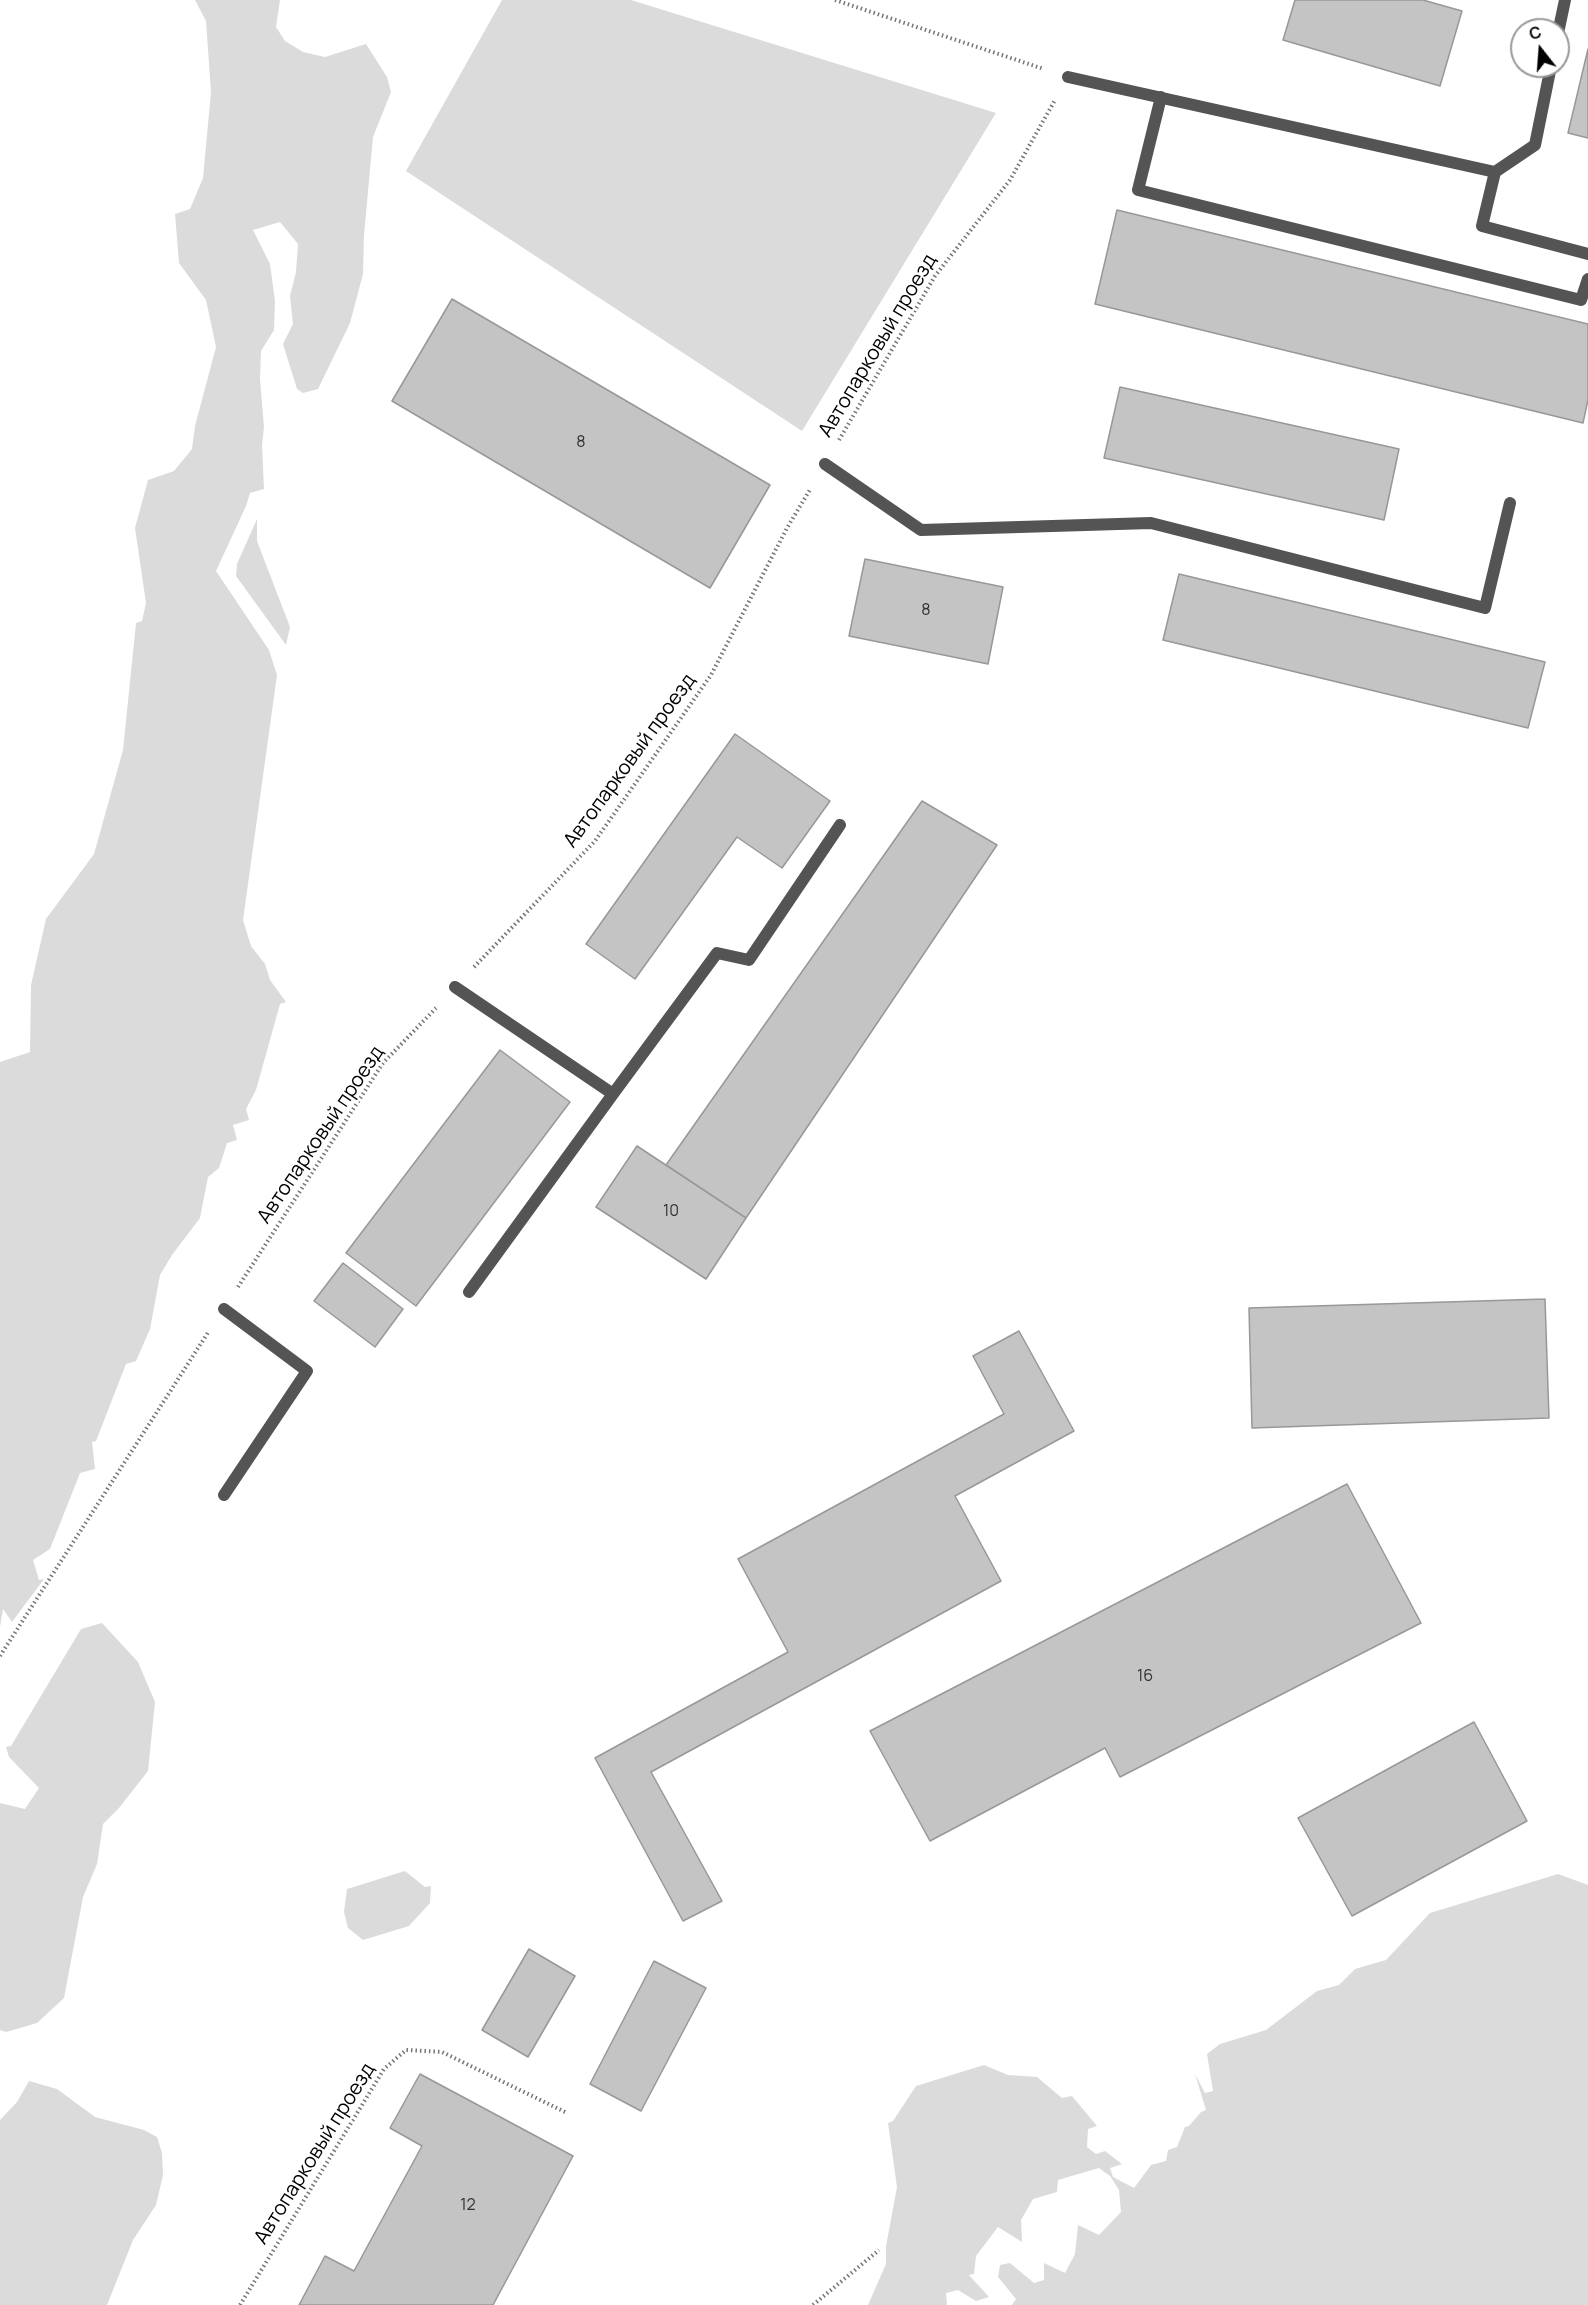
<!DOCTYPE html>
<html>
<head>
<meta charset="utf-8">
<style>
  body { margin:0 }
  #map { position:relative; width:1588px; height:2305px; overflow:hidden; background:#fff; font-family:Manrope,sans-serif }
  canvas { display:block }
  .north { position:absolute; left:1510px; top:18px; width:60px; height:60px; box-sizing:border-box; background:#fff; border:2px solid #999; border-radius:50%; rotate:343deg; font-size:16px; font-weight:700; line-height:24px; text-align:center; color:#000 }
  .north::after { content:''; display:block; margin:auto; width:21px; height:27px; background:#000; clip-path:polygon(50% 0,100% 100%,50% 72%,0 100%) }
</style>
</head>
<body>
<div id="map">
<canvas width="1588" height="2305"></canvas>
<div class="north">С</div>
</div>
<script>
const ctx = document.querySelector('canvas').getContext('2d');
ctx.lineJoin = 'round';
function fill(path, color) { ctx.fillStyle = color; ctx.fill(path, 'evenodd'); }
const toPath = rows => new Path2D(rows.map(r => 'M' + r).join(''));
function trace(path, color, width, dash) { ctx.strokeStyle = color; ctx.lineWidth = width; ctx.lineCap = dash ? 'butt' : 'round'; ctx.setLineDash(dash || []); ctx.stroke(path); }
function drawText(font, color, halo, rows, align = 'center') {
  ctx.font = font + ' Manrope,sans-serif'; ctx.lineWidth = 4.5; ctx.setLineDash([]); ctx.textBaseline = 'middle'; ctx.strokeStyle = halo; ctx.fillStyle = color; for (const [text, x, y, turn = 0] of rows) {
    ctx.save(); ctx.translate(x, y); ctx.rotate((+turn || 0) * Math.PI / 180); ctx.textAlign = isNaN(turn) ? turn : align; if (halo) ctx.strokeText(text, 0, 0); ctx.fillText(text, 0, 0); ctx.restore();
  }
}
fill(toPath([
  [195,0,280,0,276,27,285,41,303,52,325,57,366,44,387,77,391,92,373,137,364,235,363,274,350,323,318,389,303,393,297,389,283,344,293,324,290,296,296,272,298,244,280,222,253,230,270,264,275,301,274,330,261,351,260,379,264,427,262,445,264,489,250,493,246,506,216,571,269,650,277,675,243,920,251,946,265,964,270,980,286,1002,280,1004,256,1090,246,1109,249,1120,233,1125,237,1140,227,1143,219,1168,208,1177,200,1218,172,1255,160,1275,150,1329,136,1361,126,1364,96,1441,92,1442,95,1469,80,1473,50,1549,33,1560,39,1580,44,1579,12,1622,3,1609,0,1627,0,1062,30,1052,31,985,46,919,94,854,123,750,136,623,142,621,146,603,135,528,148,480,174,471,192,449,195,426,216,347,206,300,179,263,175,214,190,209,203,178,211,92,206,21],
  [502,0,631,0,996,113,802,431,406,171],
  [257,519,257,541,290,627,286,645,236,576,237,564],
  [102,1623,138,1662,155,1702,148,1771,119,1808,103,1824,97,1864,83,1897,64,1998,37,2023,6,2032,0,2030,0,1803,25,1809,39,1788,9,1757,6,1747,11,1746,81,1629],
  [405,1871,425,1887,431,1886,430,1903,409,1926,363,1940,348,1928,344,1912,347,1889],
  [1558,1874,1588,1885,1588,2305,1012,2305,1016,2299,998,2277,1000,2265,1010,2263,1034,2283,1044,2280,1044,2263,1065,2273,1075,2254,1078,2225,1099,2235,1121,2212,1119,2190,1110,2176,1099,2168,1058,2180,1057,2192,1033,2199,1021,2220,1022,2242,998,2227,976,2256,974,2274,969,2275,989,2297,976,2301,958,2290,946,2293,947,2305,868,2305,886,2264,886,2246,897,2187,888,2123,893,2121,916,2086,984,2065,1008,2075,1037,2077,1062,2098,1072,2096,1097,2126,1088,2129,1087,2147,1096,2154,1105,2151,1122,2164,1110,2168,1113,2177,1134,2188,1151,2165,1166,2161,1168,2150,1177,2147,1185,2127,1189,2126,1201,2112,1206,2110,1195,2074,1205,2093,1213,2091,1207,2054,1220,2044,1266,2030,1317,1991,1339,1985,1355,1969,1386,1960,1430,1913],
  [29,2081,57,2089,95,2117,144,2130,157,2137,162,2153,163,2175,156,2205,133,2240,107,2305,0,2305,0,2120,17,2102]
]), '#dbdbdb');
const building = toPath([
  [1295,0,1423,0,1462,11,1440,86,1283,40,1295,0],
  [1588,49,1588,138,1568,133,1588,49],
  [1117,210,1588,324,1588,400,1583,423,1095,304,1117,210],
  [452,299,770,485,710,588,392,401,452,299],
  [1120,387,1399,449,1384,520,1104,458,1120,387],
  [865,559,1003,587,988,664,849,636,865,559],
  [1179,574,1545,662,1528,728,1163,640,1179,574],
  [735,734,830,801,782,868,737,837,635,979,586,944,735,734],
  [922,801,997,845,746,1218,666,1165,922,801],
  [500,1050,570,1102,416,1306,346,1253,500,1050],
  [637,1146,746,1218,706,1279,596,1207,637,1146],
  [343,1263,403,1309,375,1347,314,1301,343,1263],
  [1545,1299,1549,1418,1252,1428,1249,1308,1545,1299],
  [1019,1331,1074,1431,955,1496,1001,1581,651,1772,722,1901,683,1921,595,1758,788,1652,738,1559,1004,1414,973,1356,1019,1331],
  [1347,1484,1421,1623,1120,1777,1105,1748,930,1841,870,1731,1347,1484],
  [1474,1722,1527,1821,1352,1916,1298,1818,1474,1722],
  [529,1949,575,1976,528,2057,482,2030,529,1949],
  [654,1961,706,1988,641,2111,590,2084,654,1961],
  [420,2074,573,2156,493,2305,299,2305,325,2256,354,2271,422,2146,390,2128,420,2074]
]);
fill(building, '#c4c4c4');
trace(building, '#989898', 1.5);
trace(toPath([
  [835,0,1044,69],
  [839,440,935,276,1010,180,1055,100],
  [474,967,595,841,711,675,787,528,811,488],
  [238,1287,383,1063,436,1008],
  [0,1656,209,1331],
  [240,2305,384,2069,406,2050,442,2052,567,2113],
  [813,2305,879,2250]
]), '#767676', 4, [1.5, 3]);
trace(toPath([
  [1558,33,1565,0],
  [1068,77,1495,172,1482,226,1588,254],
  [1161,97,1138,190,1581,300,1588,279],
  [1495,172,1535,145,1551,66],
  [825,464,921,530,1151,523,1485,608,1510,503],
  [455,987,613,1094,717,953,749,960,840,825],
  [469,1292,613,1094],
  [224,1309,307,1371,224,1495]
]), '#545454', 12);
drawText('16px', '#313131', null, [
  ["8",581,443],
  ["8",926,611],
  ["10",671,1212],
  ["16",1145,1677],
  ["12",468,2206]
]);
drawText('20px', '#000', '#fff', [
  ["Автопарковый проезд",878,346,-59],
  ["Автопарковый проезд",630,761,-54],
  ["Автопарковый проезд",321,1135,-56],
  ["Автопарковый проезд",315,2154,-58]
]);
</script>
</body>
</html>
